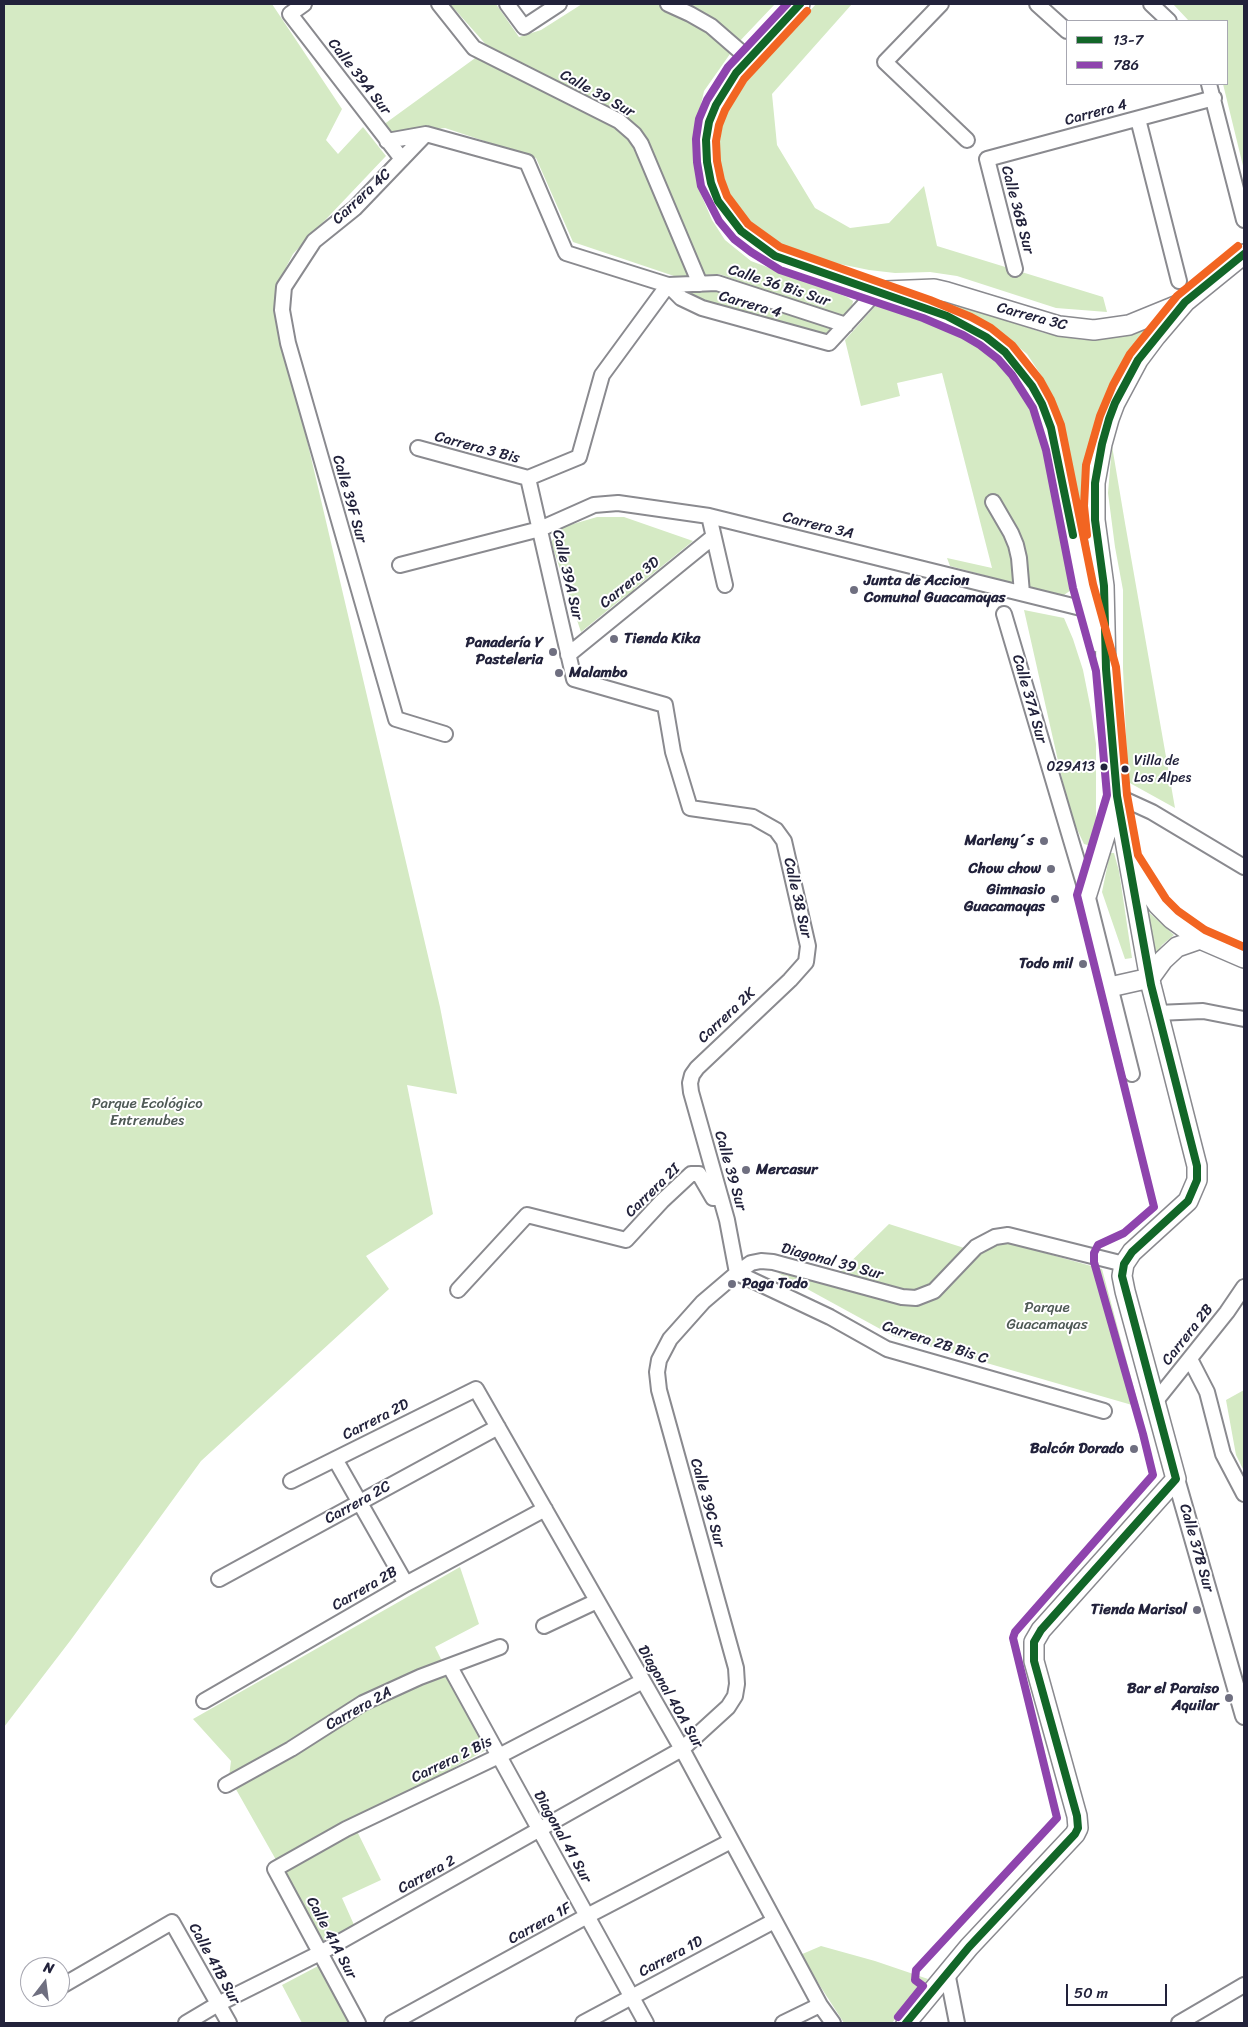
<!DOCTYPE html>
<html>
<head>
<meta charset="utf-8">
<style>
  body { margin:0 }
  #map { position:relative; width:1248px; height:2027px; overflow:hidden; background:#fff; font-family:Sriracha,sans-serif }
  canvas { display:block }
  .frame { position:absolute; inset:0; border:5px solid #22223b; pointer-events:none }
  .legend { position:absolute; left:1066px; top:20px; width:162px; height:65px; box-sizing:border-box; background:#fff; border:1px solid #a7a7b1; margin:0; padding:6px 9px; list-style:none; font-size:15px; color:#22223b }
  .legend li { display:flex; align-items:center; gap:10px; height:25px }
  .legend b { width:25px; border:1px solid #a7a7b1 }
  .north { position:absolute; left:20px; top:1957px; width:50px; height:50px; box-sizing:border-box; background:#fff; border:1px solid #a7a7b1; border-radius:50%; rotate:15deg; font-size:14px; font-weight:700; line-height:20px; text-align:center; color:#22223b }
  .north::after { content:''; display:block; margin:auto; width:18px; height:22px; background:#6f6f80; clip-path:polygon(50% 0,100% 100%,50% 72%,0 100%) }
  .scale { position:absolute; left:1066px; top:1984px; width:101px; height:22px; box-sizing:border-box; border:2px solid #22223b; border-top:0; padding-left:6px; font-size:15px; line-height:18px; white-space:nowrap; color:#22223b; -webkit-text-stroke:4px #fff; paint-order:stroke }
</style>
</head>
<body>
<div id="map">
<canvas width="1248" height="2027"></canvas>
<div class="frame"></div>
<ul class="legend">
<li><b style="height:6px;background:#126628"></b>13-7</li>
<li><b style="height:6px;background:#8e44ad"></b>786</li>
</ul>
<div class="north">N</div>
<div class="scale">50 m</div>
</div>
<script>
const ctx = document.querySelector('canvas').getContext('2d');
ctx.lineJoin = 'round';
function fill(path, color) { ctx.fillStyle = color; ctx.fill(path, 'evenodd'); }
const toPath = rows => new Path2D(rows.map(r => 'M' + r).join(''));
function trace(path, color, width, dash) { ctx.strokeStyle = color; ctx.lineWidth = width; ctx.lineCap = dash ? 'butt' : 'round'; ctx.setLineDash(dash || []); ctx.stroke(path); }
function drawText(font, color, halo, rows, align = 'center') {
  ctx.font = font + ' Sriracha,sans-serif'; ctx.lineWidth = 4; ctx.setLineDash([]); ctx.textBaseline = 'middle'; ctx.strokeStyle = halo; ctx.fillStyle = color; for (const [text, x, y, turn = 0] of rows) {
    ctx.save(); ctx.translate(x, y); ctx.rotate((+turn || 0) * Math.PI / 180); ctx.textAlign = isNaN(turn) ? turn : align; if (halo) ctx.strokeText(text, 0, 0); ctx.fillText(text, 0, 0); ctx.restore();
  }
}
fill(toPath([
  [4,4,272,4,342,109,326,140,338,154,363,127,386,156,293,254,282,275,275,304,440,1007,457,1094,407,1085,433,1214,366,1256,389,1289,201,1461,70,1641,4,1727],
  [450,4,496,4,519,37,541,30,582,4,775,4,737,44,704,91,697,123,700,192,712,220,725,240,751,261,847,297,853,301,851,312,841,317,719,274,677,277,573,242,536,158,445,128,391,134,383,125,489,48],
  [816,4,852,4,772,94,777,145,815,208,850,228,889,223,924,186,937,246,1103,297,1107,312,1056,308,957,276,930,272,895,273,869,270,830,262,794,254,752,232,728,205,717,160,723,120,742,87],
  [1173,4,1244,4,1244,170,1223,84,1227,84,1227,21,1189,21],
  [718,290,837,328,824,337,690,299,683,291],
  [939,299,1044,333,1085,340,1112,338,1150,327,1118,377,1105,403,1096,431,1090,461,1087,545,1061,419,1043,378,1027,354,998,330],
  [878,303,941,324,974,339,999,358,1018,380,1033,407,1048,448,1073,573,1071,590,1064,595,1046,592,950,566,947,558,992,568,942,373,897,383,900,396,861,406,845,340],
  [1112,446,1125,523,1175,808,1128,782,1123,668,1123,590,1115,547,1108,493],
  [597,517,624,517,693,541,634,589,635,592,624,597,581,632,551,542,563,527],
  [1024,610,1064,618,1073,639,1083,670,1091,710,1096,744,1096,829,1091,846,1084,844,1070,814],
  [1110,853,1114,853,1119,871,1132,958,1125,959,1102,892],
  [1142,906,1174,935,1162,945,1151,962],
  [889,1224,980,1253,998,1240,1102,1269,1139,1407,893,1336,778,1273,828,1284],
  [1244,1390,1244,1471,1236,1455,1226,1400],
  [460,1567,479,1624,435,1647,486,1750,353,1823,381,1880,342,1898,355,1927,322,1941,229,1777,231,1761,193,1719],
  [821,1946,875,1961,928,1979,892,2023,844,2023,800,1955],
  [320,1965,350,2023,302,2023,282,1985]
]), '#d5eac4');
const minor = toPath([
  [304,4,290,14,402,159],
  [439,4,474,48,619,121,634,134,641,144,700,284],
  [507,4,524,27,559,4],
  [668,4,690,14,711,26,749,59],
  [941,4,885,62,967,140],
  [1037,4,1067,31],
  [1151,4,1169,21],
  [1209,84,1244,220],
  [1138,119,1179,281],
  [426,134,355,208,314,241,284,287,282,310,288,343,396,719,445,734],
  [387,141,426,134,527,162,566,253,668,285,717,283,846,325],
  [1015,269,987,159,1214,98],
  [418,448,528,478],
  [528,478,574,679,665,705,673,752,690,808,753,817,776,830,784,841,808,946,806,962,790,980,697,1068,692,1075,690,1083,691,1092,727,1220,737,1273],
  [528,478,579,457,602,375,668,285,681,298,702,308,829,343,877,291],
  [993,502,1011,533,1016,545,1019,558,1022,593],
  [709,516,725,585],
  [400,565,540,529,594,505,618,503,709,516,1089,610],
  [1004,614,1087,894,1132,1074],
  [568,655,713,537],
  [1117,796,1152,812,1244,867],
  [1157,1013,1203,1011,1244,1019],
  [737,1273,830,1317,887,1349,1104,1411],
  [458,1290,527,1215,626,1240,662,1201,691,1174,699,1174,713,1198,721,1198],
  [1190,1359,1207,1392,1223,1454,1244,1494],
  [1155,1402,1227,1312,1244,1287],
  [335,1459,406,1584],
  [291,1481,476,1389,682,1749,820,2005,833,2023],
  [219,1579,498,1427],
  [544,1626,597,1601],
  [450,1667,646,2023],
  [204,1701,406,1584,545,1509],
  [226,1785,291,1749,363,1703,420,1677,500,1647],
  [947,1972,957,2023],
  [60,1987,172,1922,229,2023],
  [186,2023,218,2004,320,1953,682,1749,728,1707,735,1696,737,1684,736,1668,659,1390,657,1372,659,1360,670,1339,703,1302,737,1273,751,1263,761,1261,773,1262,902,1297,916,1298,934,1291,976,1247,995,1237,1008,1235,1124,1264],
  [358,2023,275,1869,346,1829,499,1756,643,1681],
  [392,2023,587,1916,731,1841],
  [583,2023,774,1921],
  [783,2023,820,2005],
  [1179,2023,1244,1985]
]);
const tertiary = toPath([
  [1176,1479,1244,1716]
]);
const secondary = toPath([
  [800,4,736,73,716,105,709,122,706,140,707,162,711,183,718,201,727,215,741,231,775,256,947,316,986,337,1005,352,1020,369,1042,404,1051,428,1083,586,1098,642],
  [886,291,934,289,947,292,1059,326,1094,330,1129,325,1178,305],
  [1134,868,1158,905,1172,919,1200,939,1244,958],
  [1087,894,1116,800],
  [1110,987,1150,978,1163,960,1177,947,1200,939],
  [906,2023,969,1947,1075,1834,1078,1828,1077,1816,1034,1661,1034,1642,1041,1630,1176,1479,1125,1291,1122,1276,1124,1264,1132,1252,1188,1201,1197,1180,1197,1166,1151,985,1117,796,1106,669,1104,586,1095,520,1095,483,1102,444,1109,419,1115,403,1138,360,1156,336,1185,302,1244,254]
]);
trace(minor, '#8a8a8f', 18);
trace(tertiary, '#8a8a8f', 20);
trace(secondary, '#8a8a8f', 22);
trace(minor, '#fff', 14);
trace(tertiary, '#fff', 16);
trace(secondary, '#fff', 19);
trace(toPath([
  [800,4,736,73,716,105,709,122,706,140,707,162,711,183,718,201,741,231,775,256,947,316,986,337,1005,352,1032,386,1042,404,1051,428,1073,535],
  [906,2023,969,1947,1075,1834,1078,1828,1077,1816,1034,1661,1034,1642,1041,1630,1176,1479,1122,1276,1124,1264,1132,1252,1188,1201,1197,1180,1197,1166,1151,985,1117,796,1106,669,1104,586,1095,520,1095,483,1102,444,1109,419,1115,403,1138,360,1185,302,1244,254]
]), '#126628', 8);
trace(toPath([
  [787,4,728,67,707,100,699,119,696,139,697,162,701,186,719,221,734,239,751,252,780,270,923,318,963,335,980,345,998,359,1012,375,1033,408,1046,450,1073,588,1096,671,1107,795,1077,895,1154,1207,1124,1233,1098,1245,1094,1253,1094,1262,1143,1434,1153,1475,1015,1632,1013,1638,1057,1818,916,1970,915,1980,923,1986,898,2017]
]), '#8e44ad', 8);
trace(toPath([
  [807,11,744,79,725,110,719,125,716,141,717,161,721,180,727,196,748,224,780,247,930,300,971,317,991,328,1012,345,1040,380,1051,400,1061,425,1093,584,1116,667,1127,795,1138,855,1166,899,1178,911,1205,930,1244,947],
  [1087,535,1084,506,1086,465,1100,416,1113,385,1130,354,1177,296,1238,246]
]), '#f26522', 8);
for (const [x, y, r, color] of [
  [854,590,5,"#6f6f80"],
  [614,639,5,"#6f6f80"],
  [553,652,5,"#6f6f80"],
  [559,673,5,"#6f6f80"],
  [1104,767,4.5,"#22223b"],
  [1125,769,4.5,"#22223b"],
  [1044,841,5,"#6f6f80"],
  [1051,869,5,"#6f6f80"],
  [1055,899,5,"#6f6f80"],
  [1083,964,5,"#6f6f80"],
  [746,1170,5,"#6f6f80"],
  [732,1284,5,"#6f6f80"],
  [1134,1449,5,"#6f6f80"],
  [1197,1610,5,"#6f6f80"],
  [1229,1698,5,"#6f6f80"]
]) { const dot = new Path2D(); dot.arc(x, y, r, 0, 2 * Math.PI); ctx.fillStyle = color; ctx.fill(dot); trace(dot, '#fff', 2); }
drawText('14px', '#22223b', '#fff', [
  ["Villa de",1134,761],
  ["Los Alpes",1134,778],
  ["029A13",1095,767,"right"]
], 'left');
drawText('15px', '#22223b', '#fff', [
  ["Calle 39A Sur",359,77,52],
  ["Calle 39 Sur",597,94,29],
  ["Carrera 4",1096,113,-15],
  ["Carrera 4C",362,197,-43],
  ["Calle 36B Sur",1017,210,75],
  ["Calle 36 Bis Sur",779,286,18],
  ["Carrera 4",750,305,16],
  ["Carrera 3C",1032,317,15],
  ["Carrera 3 Bis",477,448,15],
  ["Calle 39F Sur",349,499,74],
  ["Carrera 3A",818,526,14],
  ["Calle 39A Sur",567,575,77],
  ["Carrera 3D",630,583,-39],
  ["Calle 37A Sur",1029,699,74],
  ["Calle 38 Sur",797,898,77],
  ["Carrera 2K",727,1016,-43],
  ["Calle 39 Sur",730,1171,74],
  ["Carrera 2I",653,1191,-44],
  ["Diagonal 39 Sur",832,1262,15],
  ["Carrera 2B",1188,1335,-52],
  ["Carrera 2B Bis C",935,1343,18],
  ["Carrera 2D",376,1420,-27],
  ["Carrera 2C",358,1503,-29],
  ["Calle 39C Sur",707,1503,74],
  ["Calle 37B Sur",1196,1548,74],
  ["Carrera 2B",365,1589,-30],
  ["Diagonal 40A Sur",670,1697,60],
  ["Carrera 2A",359,1709,-29],
  ["Carrera 2 Bis",452,1760,-26],
  ["Diagonal 41 Sur",562,1837,61],
  ["Carrera 2",427,1875,-29],
  ["Carrera 1F",540,1924,-29],
  ["Calle 41A Sur",331,1938,62],
  ["Carrera 1D",671,1957,-28],
  ["Calle 41B Sur",214,1964,61]
]);
drawText('bold 15px', '#22223b', '#fff', [
  ["Junta de Accion",864,581,"left"],
  ["Comunal Guacamayas",864,598,"left"],
  ["Tienda Kika",624,639,"left"],
  ["Panadería Y",543,643],
  ["Pasteleria",543,660],
  ["Malambo",569,673,"left"],
  ["Marleny´s",1034,841],
  ["Chow chow",1041,869],
  ["Gimnasio",1045,890],
  ["Guacamayas",1045,907],
  ["Todo mil",1073,964],
  ["Mercasur",756,1170,"left"],
  ["Paga Todo",742,1284,"left"],
  ["Balcón Dorado",1124,1449],
  ["Tienda Marisol",1187,1610],
  ["Bar el Paraiso",1219,1689],
  ["Aquilar",1219,1706]
], 'right');
drawText('15px', '#4e5955', '#fff', [
  ["Parque Ecológico",147,1104],
  ["Entrenubes",147,1121],
  ["Parque",1047,1308],
  ["Guacamayas",1047,1325]
]);
</script>
</body>
</html>
